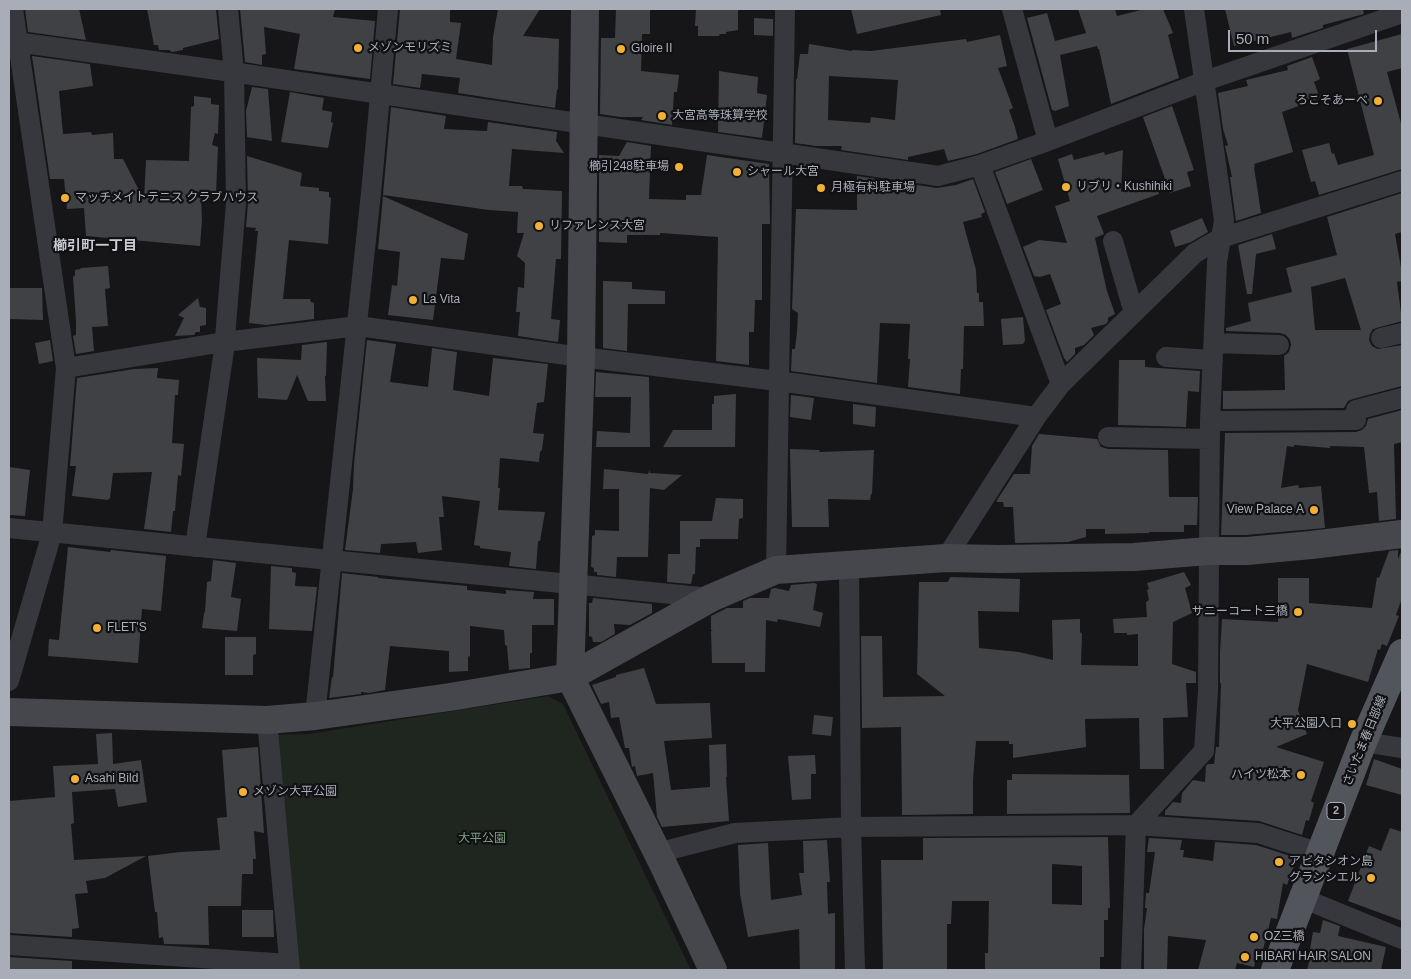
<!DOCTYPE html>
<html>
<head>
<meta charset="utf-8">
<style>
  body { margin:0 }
  #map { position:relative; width:1411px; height:979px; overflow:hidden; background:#161618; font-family:Arial,sans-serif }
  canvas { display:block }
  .frame { position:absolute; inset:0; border:10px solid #a8adb8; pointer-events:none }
  .scale { position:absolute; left:1228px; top:30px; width:149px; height:22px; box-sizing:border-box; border:2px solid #a8adb8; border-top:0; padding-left:6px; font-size:15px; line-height:18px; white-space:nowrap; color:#a8adb8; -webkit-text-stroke:4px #111113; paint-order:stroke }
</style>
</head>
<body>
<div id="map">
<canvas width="1411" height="979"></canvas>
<div class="frame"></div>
<div class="scale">50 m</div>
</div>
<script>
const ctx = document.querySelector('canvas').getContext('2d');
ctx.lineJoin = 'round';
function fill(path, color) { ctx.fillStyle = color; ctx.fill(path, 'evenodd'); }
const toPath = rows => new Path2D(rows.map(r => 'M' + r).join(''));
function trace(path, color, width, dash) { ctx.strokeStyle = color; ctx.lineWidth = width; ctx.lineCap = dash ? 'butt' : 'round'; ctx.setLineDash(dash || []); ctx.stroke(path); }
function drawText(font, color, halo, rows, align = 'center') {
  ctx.font = font + ' Arial,"Noto Sans JP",sans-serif'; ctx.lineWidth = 4.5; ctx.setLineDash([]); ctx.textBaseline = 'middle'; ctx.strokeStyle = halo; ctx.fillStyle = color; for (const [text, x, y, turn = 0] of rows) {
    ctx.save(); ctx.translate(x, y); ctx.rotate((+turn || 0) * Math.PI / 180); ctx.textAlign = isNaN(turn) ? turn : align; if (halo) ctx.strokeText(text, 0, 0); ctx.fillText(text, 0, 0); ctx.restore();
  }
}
fill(toPath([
  [548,696,563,704,691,970,295,970,275,735,309,734]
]), '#1e261f');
fill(toPath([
  [25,9,79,9,86,40,28,32],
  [147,9,216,9,219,39,183,48,183,50,172,52,169,50,159,50,158,45,154,45],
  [240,9,335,9,333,17,375,21,370,79,294,69,300,34,264,27,266,54,262,55,262,65,245,62],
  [400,9,450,9,450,22,461,23,456,59,492,65,493,37,498,9,540,9,523,36,559,39,558,89,557,90,555,108,458,93,460,78,422,74,420,88,393,84],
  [616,9,650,9,650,34,642,34,641,71,679,75,677,92,674,92,672,125,641,120,643,117,620,117,600,114,601,38,615,38],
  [696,9,738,9,738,30,726,32,726,34,720,34,719,36,698,36,698,26,695,26],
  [851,9,940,9,941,15,857,34],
  [1078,9,1115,9,1117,16,1145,9,1163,9,1173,33,1168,35,1179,78,1111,104,1099,49,1098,49,1097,46,1060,55,1069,106,1055,111,1052,110,1027,18,1047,13,1055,41,1086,33],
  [1225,9,1363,9,1364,14,1323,25,1323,28,1292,38,1291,32,1234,46],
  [754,18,773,19,773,36,754,35],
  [1402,34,1402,68,1387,72,1402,127,1402,169,1319,195,1315,181,1311,182,1302,150,1329,143,1332,154,1334,153,1338,165,1374,155,1347,49],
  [1000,35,1007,66,998,68,1013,108,1009,110,1015,127,1018,139,977,154,948,161,944,149,908,157,908,160,841,150,842,146,816,146,795,143,796,79,797,79,800,54,808,54,809,44,852,51,852,50,871,51,966,39,967,42],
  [829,76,898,80,895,120,871,117,870,123,828,120],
  [32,56,90,64,93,86,59,91,63,134,91,132,92,135,113,133,114,159,123,159,144,200,146,160,189,161,191,107,194,106,194,96,211,98,211,104,219,105,218,134,215,133,212,145,218,147,216,193,214,193,213,195,201,194,202,221,200,246,86,236,84,208,67,209,64,179,50,179],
  [1312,57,1320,79,1314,82,1320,98,1282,112,1293,152,1254,164,1255,166,1254,167,1261,213,1236,221,1230,177,1232,177,1225,146,1228,145,1223,129,1218,93,1248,86,1246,80,1288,70,1287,66],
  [719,71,758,77,757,93,767,95,762,138,718,132],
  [252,87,268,89,272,141,247,137,246,111],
  [290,92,324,98,322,110,332,112,331,122,333,123,328,148,281,142],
  [1172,106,1194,170,1187,172,1191,186,1170,193,1143,117],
  [391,107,446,116,444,129,487,131,488,122,557,132,556,141,564,153,512,149,509,186,522,186,523,189,562,191,561,259,556,259,551,319,560,320,558,342,518,336,520,312,516,312,518,287,524,288,525,263,517,256,524,233,517,233,518,212,489,210,383,195],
  [627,142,651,146,649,199,686,200,686,195,701,195,707,155,769,164,770,224,762,224,762,300,755,300,754,332,749,332,749,365,716,361,718,237,660,233,660,235,627,235,627,243,599,242,599,155,619,156],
  [1123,150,1121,192,1156,183,1159,194,1097,216,1104,234,1095,238,1107,291,1115,314,1108,318,1108,321,1106,324,1091,328,1094,335,1084,345,1075,348,1075,354,1067,362,1064,358,1046,310,1061,304,1050,274,1040,277,1034,276,1023,247,1039,240,1067,243,1055,206,1070,201,1058,159,1072,154,1074,160,1104,152,1105,155],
  [247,156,302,173,300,186,319,188,319,191,329,192,329,197,331,198,328,244,289,240,283,299,310,299,311,302,314,303,314,319,266,325,249,323,258,231,255,231,256,228,246,227,248,203],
  [1031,159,1043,190,1007,204,995,172],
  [857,176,937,188,956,185,973,179,985,212,981,214,982,217,963,222,976,270,977,293,979,293,979,302,983,302,984,326,964,326,963,369,961,369,960,394,908,387,910,359,908,359,910,324,880,323,877,383,791,371,792,349,795,349,797,332,798,313,792,309,796,209,857,210],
  [1402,193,1402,232,1395,234,1402,273,1402,281,1397,282,1402,321,1373,329,1370,334,1369,340,1372,346,1378,349,1402,345,1402,386,1353,399,1348,401,1344,408,1223,409,1223,391,1285,390,1284,356,1289,352,1291,345,1290,340,1286,335,1280,333,1226,331,1226,328,1251,321,1248,303,1292,292,1286,268,1337,255,1327,217],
  [1345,278,1361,330,1315,330,1311,287],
  [383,196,468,234,464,260,441,258,433,320,388,315,392,285,397,286,400,252,378,249],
  [1202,218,1208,232,1191,242,1175,247,1170,231],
  [1272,234,1276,249,1256,254,1252,294,1247,294,1238,245],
  [108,266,110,288,105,289,108,326,92,327,94,351,76,354,73,336,76,335,76,321,73,277,75,275,75,270,80,269,81,268],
  [603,281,632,282,632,289,665,291,665,304,628,304,627,351,603,348],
  [9,288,42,288,43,320,9,319],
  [198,298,200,307,206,308,206,325,200,326,200,332,196,332,194,335,175,336,184,318,178,315],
  [1023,317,1025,341,1023,344,1003,345,1001,319],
  [50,340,53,361,39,364,35,343],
  [367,340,396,344,390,382,428,387,432,348,457,352,453,390,489,396,493,358,548,364,544,402,537,403,533,433,544,434,542,450,540,452,539,462,500,458,498,488,500,488,498,510,545,512,540,541,538,541,536,569,509,566,511,552,480,548,480,546,474,545,480,501,442,496,444,517,439,517,442,550,418,553,416,542,381,544,380,553,345,550,353,489,354,464],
  [327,342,326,376,325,376,326,401,308,401,297,375,287,400,258,398,257,358,301,360,302,345],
  [1119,360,1145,360,1145,367,1200,371,1199,392,1188,391,1186,427,1118,425],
  [158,368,157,378,179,380,178,395,175,395,172,443,184,444,181,476,178,475,175,511,173,511,171,532,144,529,152,472,113,473,110,498,108,500,72,496,76,466,70,466,77,378,134,369],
  [596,372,649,377,650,447,596,447,597,431,630,433,631,397,595,397],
  [736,394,735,447,663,447,673,430,712,430,712,404,714,404,714,396],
  [791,395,814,398,811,420,790,417],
  [853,404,876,407,875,427,853,424],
  [1402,410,1402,442,1394,444,1396,519,1379,521,1377,492,1369,493,1364,447,1330,446,1330,448,1294,445,1294,447,1287,446,1281,488,1298,485,1299,488,1321,486,1325,528,1246,535,1221,535,1225,433,1356,432,1362,430,1366,426,1368,419],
  [1039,434,1097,439,1101,447,1108,449,1168,450,1169,497,1198,497,1197,525,1184,525,1184,532,1149,532,1149,533,1105,534,1105,529,1086,529,1086,537,1068,542,1015,543,1013,507,1004,507,1003,502,997,502,997,500,1014,474,1030,474,1032,446],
  [790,449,819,450,820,452,874,450,872,494,871,494,870,500,828,499,829,527,792,527],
  [9,467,30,470,25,516,9,515],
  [604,469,648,474,650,470,650,473,682,475,664,490,650,488,648,557,617,557,616,577,597,575,597,572,594,572,594,568,591,567,592,536,595,535,595,530,619,531,619,489,603,489],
  [716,498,743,499,743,518,739,519,738,539,700,539,700,547,696,547,695,574,693,574,691,584,667,582,668,554,680,554,680,521,712,521],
  [68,547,110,552,111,550,166,556,161,611,142,609,138,663,48,656,49,639,59,640],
  [1398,550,1398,559,1401,552,1402,552,1402,598,1396,615,1399,616,1387,646,1382,644,1380,650,1378,649,1368,682,1307,664,1298,710,1307,734,1276,747,1324,762,1311,801,1314,803,1309,821,1306,820,1302,835,1259,821,1165,815,1165,811,1173,802,1181,803,1182,793,1193,780,1205,782,1206,766,1208,764,1214,764,1216,747,1219,747,1221,683,1220,683,1220,653,1222,619,1278,622,1278,578,1309,578,1309,603,1372,608,1377,577,1379,578,1389,551],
  [213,560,236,563,231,597,241,599,237,631,202,628,204,613,205,612,207,582,211,581],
  [271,566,292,568,292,572,296,573,295,586,317,587,312,631,269,629],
  [1184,572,1191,585,1185,588,1192,613,1173,622,1172,664,1196,672,1196,683,1186,683,1188,717,1163,718,1164,769,1140,769,1139,718,1085,719,1086,747,1013,758,1013,744,1009,744,1009,741,976,741,973,780,973,814,902,815,901,727,862,728,861,636,882,636,883,697,945,696,917,674,919,582,948,582,950,577,1020,579,1019,612,978,611,979,648,1019,652,1053,660,1052,620,1080,619,1080,632,1082,634,1081,665,1138,666,1138,634,1127,635,1127,633,1114,633,1113,619,1147,617,1146,602,1149,600,1147,590,1149,589,1147,583],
  [342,573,378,577,378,578,467,586,467,590,506,594,506,590,534,592,533,599,554,599,554,625,532,625,532,653,530,653,530,668,509,670,507,646,505,645,504,630,470,626,470,656,468,657,468,671,449,672,449,651,390,646,385,690,369,693,361,692,361,694,329,698,332,677,333,677],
  [814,583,817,584,813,610,823,613,820,627,778,619,777,622,766,620,765,672,745,672,745,663,712,663,711,631,713,630,711,630,711,616,727,608,743,608,743,601,750,598,769,598,771,589,775,588,789,591,791,585],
  [593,598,652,604,652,613,630,625,614,624,615,634,601,642,593,642,592,637,589,636,589,603,592,603],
  [225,637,256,637,256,654,253,655,253,675,225,675],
  [644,668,656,704,710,703,712,738,664,741,671,790,710,787,709,745,726,744,727,777,726,777,729,821,662,827,657,817,653,773,637,776,635,766,632,767,629,748,625,748,619,717,611,718,609,702,601,704,592,685,616,677,616,675],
  [814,715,833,717,831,736,812,734],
  [112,733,113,764,141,760,147,802,118,807,115,789,72,792,74,823,71,824,74,860,146,856,105,878,86,881,88,893,75,894,79,928,72,929,72,937,9,933,9,801,55,797,53,766,98,764,96,734],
  [258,747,264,833,254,831,256,859,253,859,253,874,242,874,241,906,208,906,209,945,164,944,163,937,159,938,157,912,155,912,148,856,180,852,220,850,217,818,227,817,222,750],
  [815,755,816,774,811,774,811,799,792,800,788,756],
  [1374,759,1402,769,1402,795,1366,785],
  [1012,774,1129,775,1130,813,1007,814,1007,780,1012,780],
  [1390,828,1402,832,1402,921,1348,901,1369,846,1381,851],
  [1108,837,1110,908,1108,908,1108,920,1104,920,1104,957,1100,957,1100,970,985,970,985,953,988,953,989,901,952,901,951,924,947,924,947,970,883,970,881,860,923,860,923,838],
  [1052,864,1082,866,1082,905,1052,904],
  [1149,838,1182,840,1180,850,1184,850,1183,857,1213,861,1215,842,1256,845,1297,858,1287,885,1283,883,1277,919,1271,918,1263,950,1258,949,1254,967,1237,963,1235,970,1198,970,1206,940,1168,936,1167,970,1144,970,1144,929,1147,908,1145,908,1146,893,1149,893,1155,852,1147,852],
  [827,840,830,882,827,882,828,914,835,913,835,970,800,970,799,929,748,937,740,894,738,845,768,843,771,900,802,895,799,873,804,873,803,841],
  [242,910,273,910,274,937,242,937],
  [1323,920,1340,926,1338,936,1386,947,1381,970,1307,970,1312,949,1310,949,1313,932,1320,933],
  [9,957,72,961,72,970,9,970]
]), '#404145');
trace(toPath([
  [1012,9,1048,141],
  [9,41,225,71,938,176,980,165,1048,141,1205,81,1402,13],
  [980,165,1061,384],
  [1113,241,1134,313],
  [1381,338,1402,333],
  [1214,343,1279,345],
  [1166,357,1213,360],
  [66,368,224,342,358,326,581,357,778,381,1036,417],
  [1210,421,1356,420,1356,410,1402,398],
  [1108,437,1210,439],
  [9,528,711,598],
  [195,547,224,350,236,203,234,72,228,9],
  [946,558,1036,417,1061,384,1195,253,1221,238,1402,181],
  [849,563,851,827,855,970],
  [776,570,785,9],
  [9,681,52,533,66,368,13,9],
  [315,716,371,193,388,9],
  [267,720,290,970],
  [1363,742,1402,748],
  [657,853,735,833,851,827,1136,825,1258,833,1320,853],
  [1302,898,1402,939],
  [9,945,289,964],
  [1131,970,1136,825,1204,751,1208,691,1210,421,1217,262,1224,220,1194,9]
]), '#37383d', 20);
trace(toPath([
  [585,9,581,357,570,677,663,864,713,970],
  [9,712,267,720,315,716,450,697,570,677,711,598,776,570,946,558,1000,559,1134,557,1208,551,1247,551,1311,545,1402,534]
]), '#45474d', 28);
trace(toPath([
  [1275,970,1363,742,1402,653]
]), '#53555c', 28);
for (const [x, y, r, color] of [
  [358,48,5,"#f2b134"],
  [621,49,5,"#f2b134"],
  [1378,101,5,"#f2b134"],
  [662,116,5,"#f2b134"],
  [679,167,5,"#f2b134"],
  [737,172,5,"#f2b134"],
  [1066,187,5,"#f2b134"],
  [821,188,5,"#f2b134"],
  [65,198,5,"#f2b134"],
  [539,226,5,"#f2b134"],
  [413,300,5,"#f2b134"],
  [1314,510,5,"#f2b134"],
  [1298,612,5,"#f2b134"],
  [97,628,5,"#f2b134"],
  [1352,724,5,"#f2b134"],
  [1301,775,5,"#f2b134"],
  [75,779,5,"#f2b134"],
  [243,792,5,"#f2b134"],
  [1279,862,5,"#f2b134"],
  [1371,878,5,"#f2b134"],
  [1254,937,5,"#f2b134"],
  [1245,957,5,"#f2b134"]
]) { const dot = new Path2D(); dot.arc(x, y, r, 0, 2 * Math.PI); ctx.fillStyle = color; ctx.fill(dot); trace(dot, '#111113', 2); }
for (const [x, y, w] of [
  [1336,811,18]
]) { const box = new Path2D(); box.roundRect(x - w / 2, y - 8.5, w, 17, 4); ctx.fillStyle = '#111113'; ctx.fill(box); trace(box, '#a8adb8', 1); }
drawText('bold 11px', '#a8adb8', null, [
  ["2",1336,811]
]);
drawText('12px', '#a8adb8', '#111113', [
  ["メゾンモリズミ",368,48],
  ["GloireⅡ",631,49],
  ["ろこそあーべ",1368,101,"right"],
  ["大宮高等珠算学校",672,116],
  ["櫛引248駐車場",669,167,"right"],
  ["シャール大宮",747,172],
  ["リブリ・Kushihiki",1076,187],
  ["月極有料駐車場",831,188],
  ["マッチメイトテニス クラブハウス",75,198],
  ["リファレンス大宮",549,226],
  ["La Vita",423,300],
  ["View Palace A",1304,510,"right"],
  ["サニーコート三橋",1288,612,"right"],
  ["FLET'S",107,628],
  ["大平公園入口",1342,724,"right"],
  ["ハイツ松本",1291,775,"right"],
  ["Asahi Bild",85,779],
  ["メゾン大平公園",253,792],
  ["アビタシオン島",1289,862],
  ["グランシエル",1361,878,"right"],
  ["OZ三橋",1264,937],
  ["HIBARI HAIR SALON",1255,957]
], 'left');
drawText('12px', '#a8adb8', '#111113', [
  ["さいたま春日部線",1365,741,-68]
]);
drawText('12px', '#7fa381', '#111113', [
  ["大平公園",482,839]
]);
drawText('bold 14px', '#c9ccd4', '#111113', [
  ["櫛引町一丁目",95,246]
]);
</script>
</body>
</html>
